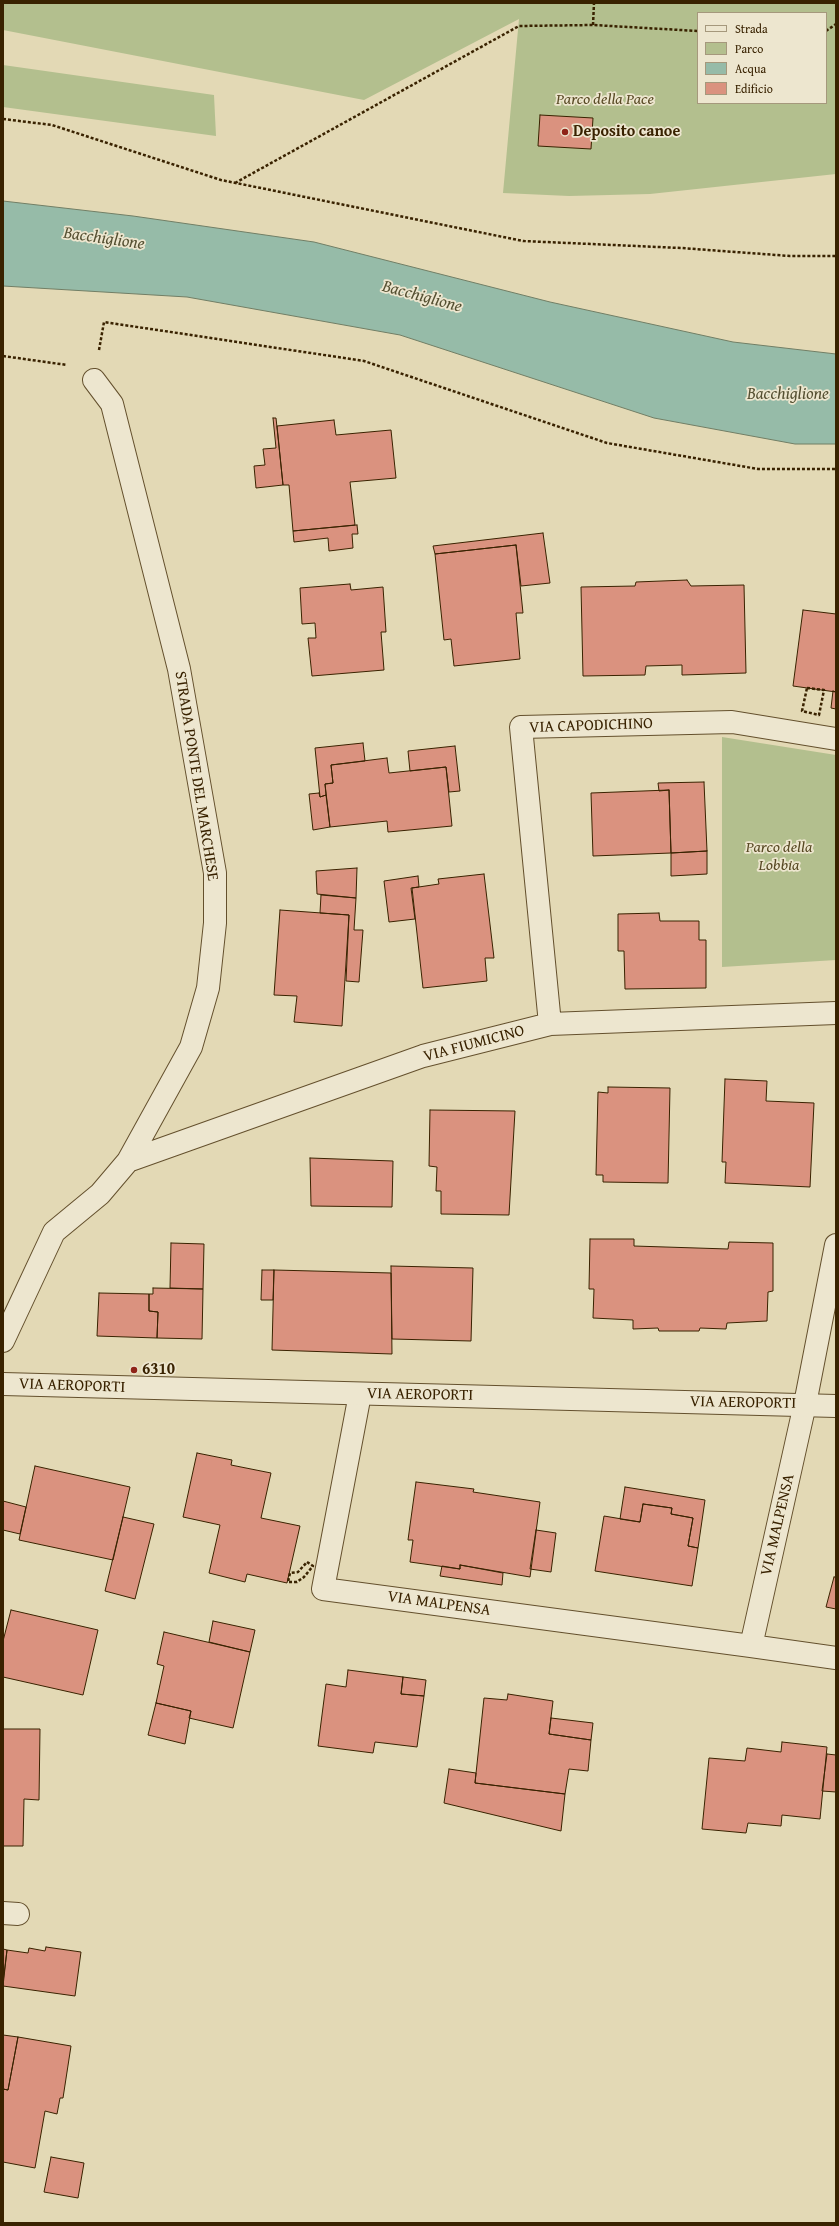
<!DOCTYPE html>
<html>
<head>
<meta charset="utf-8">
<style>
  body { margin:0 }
  #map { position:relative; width:839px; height:2226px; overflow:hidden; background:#e3d9b5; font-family:"Gentium Book Plus",serif }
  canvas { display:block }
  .frame { position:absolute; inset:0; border:4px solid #392200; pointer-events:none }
  .legend { position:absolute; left:697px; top:12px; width:130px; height:92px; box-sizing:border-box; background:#ede6cf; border:1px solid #a5987c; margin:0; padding:5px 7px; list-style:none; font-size:12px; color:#392200 }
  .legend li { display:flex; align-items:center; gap:8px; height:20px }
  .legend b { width:20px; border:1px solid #a5987c }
</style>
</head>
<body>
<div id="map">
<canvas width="839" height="2226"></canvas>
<div class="frame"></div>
<ul class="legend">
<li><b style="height:5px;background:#ede6cf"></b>Strada</li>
<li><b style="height:11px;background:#b3bf8e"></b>Parco</li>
<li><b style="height:11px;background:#96bba8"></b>Acqua</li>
<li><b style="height:11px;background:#da927f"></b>Edificio</li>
</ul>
</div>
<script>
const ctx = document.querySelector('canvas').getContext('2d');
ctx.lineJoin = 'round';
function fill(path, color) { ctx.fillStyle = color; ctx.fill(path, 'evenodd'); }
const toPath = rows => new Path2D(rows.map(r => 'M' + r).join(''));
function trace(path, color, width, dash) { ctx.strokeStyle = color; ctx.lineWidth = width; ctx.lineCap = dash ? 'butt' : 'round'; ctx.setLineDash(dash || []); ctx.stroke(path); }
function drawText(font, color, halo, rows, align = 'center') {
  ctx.font = font + ' "Gentium Book Plus",serif'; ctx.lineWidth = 3.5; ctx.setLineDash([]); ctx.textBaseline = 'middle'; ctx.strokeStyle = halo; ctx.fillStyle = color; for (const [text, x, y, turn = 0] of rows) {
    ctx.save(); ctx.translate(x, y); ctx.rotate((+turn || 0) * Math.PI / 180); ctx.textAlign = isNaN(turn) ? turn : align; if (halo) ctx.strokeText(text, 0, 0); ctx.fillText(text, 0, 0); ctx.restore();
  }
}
fill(toPath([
  [3,3,836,3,836,174,650,194,569,196,503,193,519,19,364,100,3,30],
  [698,13,826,13,826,103,698,103],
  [3,65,214,95,216,136,3,107],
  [722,737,836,755,836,960,722,967]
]), '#b3bf8e');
const water = toPath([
  [3,201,133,216,314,242,550,302,733,342,836,354,836,444,795,444,654,418,400,335,187,297,3,286,3,201]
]);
fill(water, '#96bba8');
trace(water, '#717e65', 1);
const building = toPath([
  [540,115,593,118,591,149,538,146,540,115],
  [273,418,276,418,283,485,256,488,254,466,265,465,263,449,276,448,273,418],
  [334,420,336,435,391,430,396,478,350,482,355,525,293,531,289,485,283,485,277,426,334,420],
  [357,525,358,534,352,534,353,548,329,551,328,538,294,542,293,531,357,525],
  [543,533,550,583,521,586,516,545,435,554,433,546,543,533],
  [516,545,523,613,516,613,520,659,454,666,451,639,444,640,435,554,516,545],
  [687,580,691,586,744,585,746,673,682,675,682,665,646,666,645,675,583,676,581,587,635,586,636,582,687,580],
  [350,584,351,590,383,587,386,632,381,632,384,670,312,676,308,638,316,638,315,623,302,624,300,588,350,584],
  [803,610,836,614,836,692,793,686,803,610],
  [833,691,836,692,836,709,831,708,833,691],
  [363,743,365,761,331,765,333,783,325,784,326,795,320,797,315,748,363,743],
  [455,746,460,791,449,792,446,767,410,771,408,751,455,746],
  [387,758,389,773,446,767,452,826,388,832,387,821,330,827,325,784,333,783,331,765,387,758],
  [704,782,707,851,671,853,669,790,659,791,658,783,704,782],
  [669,790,671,853,593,856,591,793,669,790],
  [319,793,320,797,326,795,330,827,313,830,309,794,319,793],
  [707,851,707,874,671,876,671,853,707,851],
  [357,868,356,898,317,894,316,871,357,868],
  [484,874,494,958,485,958,487,981,423,988,412,888,439,884,438,879,484,874],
  [418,876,419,887,411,888,415,919,389,922,384,881,418,876],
  [321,895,356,898,354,930,363,930,359,982,346,981,349,915,320,913,321,895],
  [280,910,349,915,342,1026,294,1022,297,996,274,995,280,910],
  [659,913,660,921,699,921,699,940,706,940,706,988,625,989,624,951,618,951,618,914,659,913],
  [725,1079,767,1081,766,1101,814,1103,810,1187,725,1183,726,1162,722,1162,725,1079],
  [608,1087,670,1088,668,1183,603,1182,603,1175,596,1175,598,1092,608,1093,608,1087],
  [430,1110,515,1111,509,1215,441,1214,441,1191,436,1191,437,1167,429,1166,430,1110],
  [310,1158,393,1161,392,1207,311,1206,310,1158],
  [590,1239,634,1239,634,1246,728,1249,729,1242,773,1243,773,1291,768,1292,767,1321,727,1323,726,1329,700,1328,699,1331,659,1331,658,1328,633,1329,633,1320,593,1318,594,1289,589,1289,590,1239],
  [171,1243,204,1244,203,1289,170,1288,171,1243],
  [391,1266,473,1268,471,1341,392,1339,391,1266],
  [262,1270,274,1270,273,1300,261,1300,262,1270],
  [274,1270,391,1273,392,1354,272,1350,274,1270],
  [153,1288,203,1289,202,1339,157,1338,158,1312,149,1311,149,1294,153,1294,153,1288],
  [99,1293,149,1294,149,1311,158,1312,157,1338,97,1336,99,1293],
  [197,1453,232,1460,231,1465,271,1473,261,1518,300,1526,287,1583,247,1574,245,1582,209,1573,220,1525,183,1517,197,1453],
  [35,1466,130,1487,113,1560,19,1540,35,1466],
  [416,1482,474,1489,473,1492,540,1502,530,1577,460,1565,460,1569,410,1562,413,1540,408,1540,416,1482],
  [625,1487,705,1500,698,1548,688,1546,693,1518,671,1514,672,1508,643,1504,640,1522,620,1519,625,1487],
  [3,1501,26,1507,20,1534,3,1530,3,1501],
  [643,1504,672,1508,671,1514,693,1518,688,1546,698,1548,692,1586,595,1571,604,1516,640,1522,643,1504],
  [123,1517,154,1524,135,1599,105,1591,123,1517],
  [536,1530,556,1533,551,1572,530,1569,536,1530],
  [460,1565,503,1573,502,1585,440,1576,442,1566,460,1569,460,1565],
  [834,1577,836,1577,836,1609,826,1607,834,1577],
  [11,1610,98,1630,83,1695,3,1677,3,1641,11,1610],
  [213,1621,255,1630,250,1652,209,1642,213,1621],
  [164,1632,250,1652,233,1728,189,1718,191,1711,156,1703,164,1666,157,1664,164,1632],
  [348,1670,403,1677,401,1694,424,1696,417,1747,375,1742,373,1753,318,1746,326,1684,346,1687,348,1670],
  [403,1677,426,1680,424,1696,401,1694,403,1677],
  [508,1694,553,1701,549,1734,591,1740,588,1771,569,1769,565,1794,475,1783,484,1698,507,1700,508,1694],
  [156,1703,191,1711,185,1744,148,1735,156,1703],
  [551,1718,593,1723,591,1740,549,1734,551,1718],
  [3,1729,40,1729,39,1800,24,1799,23,1846,3,1846,3,1729],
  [782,1742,827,1747,820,1819,782,1815,781,1826,748,1823,746,1833,702,1829,709,1758,745,1761,747,1748,781,1752,782,1742],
  [827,1754,836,1755,836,1792,822,1791,827,1754],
  [449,1769,476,1773,475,1783,565,1794,561,1831,444,1803,449,1769],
  [46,1947,81,1952,75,1996,3,1986,7,1950,28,1953,29,1948,45,1951,46,1947],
  [3,1949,7,1950,3,1982,3,1949],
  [3,2035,18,2037,8,2090,3,2089,3,2035],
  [18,2037,71,2046,63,2098,60,2098,57,2114,45,2111,35,2168,3,2162,3,2089,8,2090,18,2037],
  [51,2157,84,2163,78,2198,44,2192,51,2157]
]);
fill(building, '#da927f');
trace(building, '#392200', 1);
const minor = toPath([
  [550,1024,521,727,732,722,836,739],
  [128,1161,423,1056,550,1024,836,1013],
  [3,1341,54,1232,100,1194,128,1161,191,1047,208,988,215,923,215,873,179,669,112,404,94,380],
  [360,1394,323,1589,751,1646,805,1404,836,1245],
  [751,1646,836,1658],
  [3,1913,18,1914]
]);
const tertiary = toPath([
  [3,1384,836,1406]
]);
trace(minor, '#64502d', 24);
trace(tertiary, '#64502d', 24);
trace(toPath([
  [593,25,594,3],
  [826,31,836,24],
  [3,119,52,125,221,180,523,241,681,248,790,256,836,256],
  [235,183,519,26,593,25,698,31],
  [99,350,104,322,364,361,607,443,758,469,836,469],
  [3,356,67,365],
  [807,688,824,690,819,715,802,711,807,688],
  [307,1562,313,1566,304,1577,297,1582,288,1582,290,1573,298,1572,307,1562]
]), '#392200', 2.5, [3, 2]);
trace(minor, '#ede6cf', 22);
trace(tertiary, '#ede6cf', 22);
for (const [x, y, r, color] of [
  [565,132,4,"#8f2418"],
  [134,1370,4,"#8f2418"]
]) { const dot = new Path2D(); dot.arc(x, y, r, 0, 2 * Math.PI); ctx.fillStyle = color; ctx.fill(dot); trace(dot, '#ede6cf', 1.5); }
drawText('italic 16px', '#584924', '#ede6cf', [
  ["Parco della Pace",605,100],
  ["Parco della",779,848],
  ["Lobbia",779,866]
]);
drawText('bold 16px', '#392200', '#ede6cf', [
  ["Deposito canoe",573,132],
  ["6310",142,1370]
], 'left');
drawText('16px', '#392200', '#ede6cf', [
  ["VIA CAPODICHINO",591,726,-2],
  ["STRADA PONTE DEL MARCHESE",196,776,81],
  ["VIA FIUMICINO",474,1044,-15],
  ["VIA AEROPORTI",72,1386,2],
  ["VIA AEROPORTI",420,1395,1],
  ["VIA AEROPORTI",743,1403,1],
  ["VIA MALPENSA",778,1525,-77],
  ["VIA MALPENSA",439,1604,8]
]);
drawText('italic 17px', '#555032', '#ede6cf', [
  ["Bacchiglione",104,239,8],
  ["Bacchiglione",422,297,15],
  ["Bacchiglione",788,395]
]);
</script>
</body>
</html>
